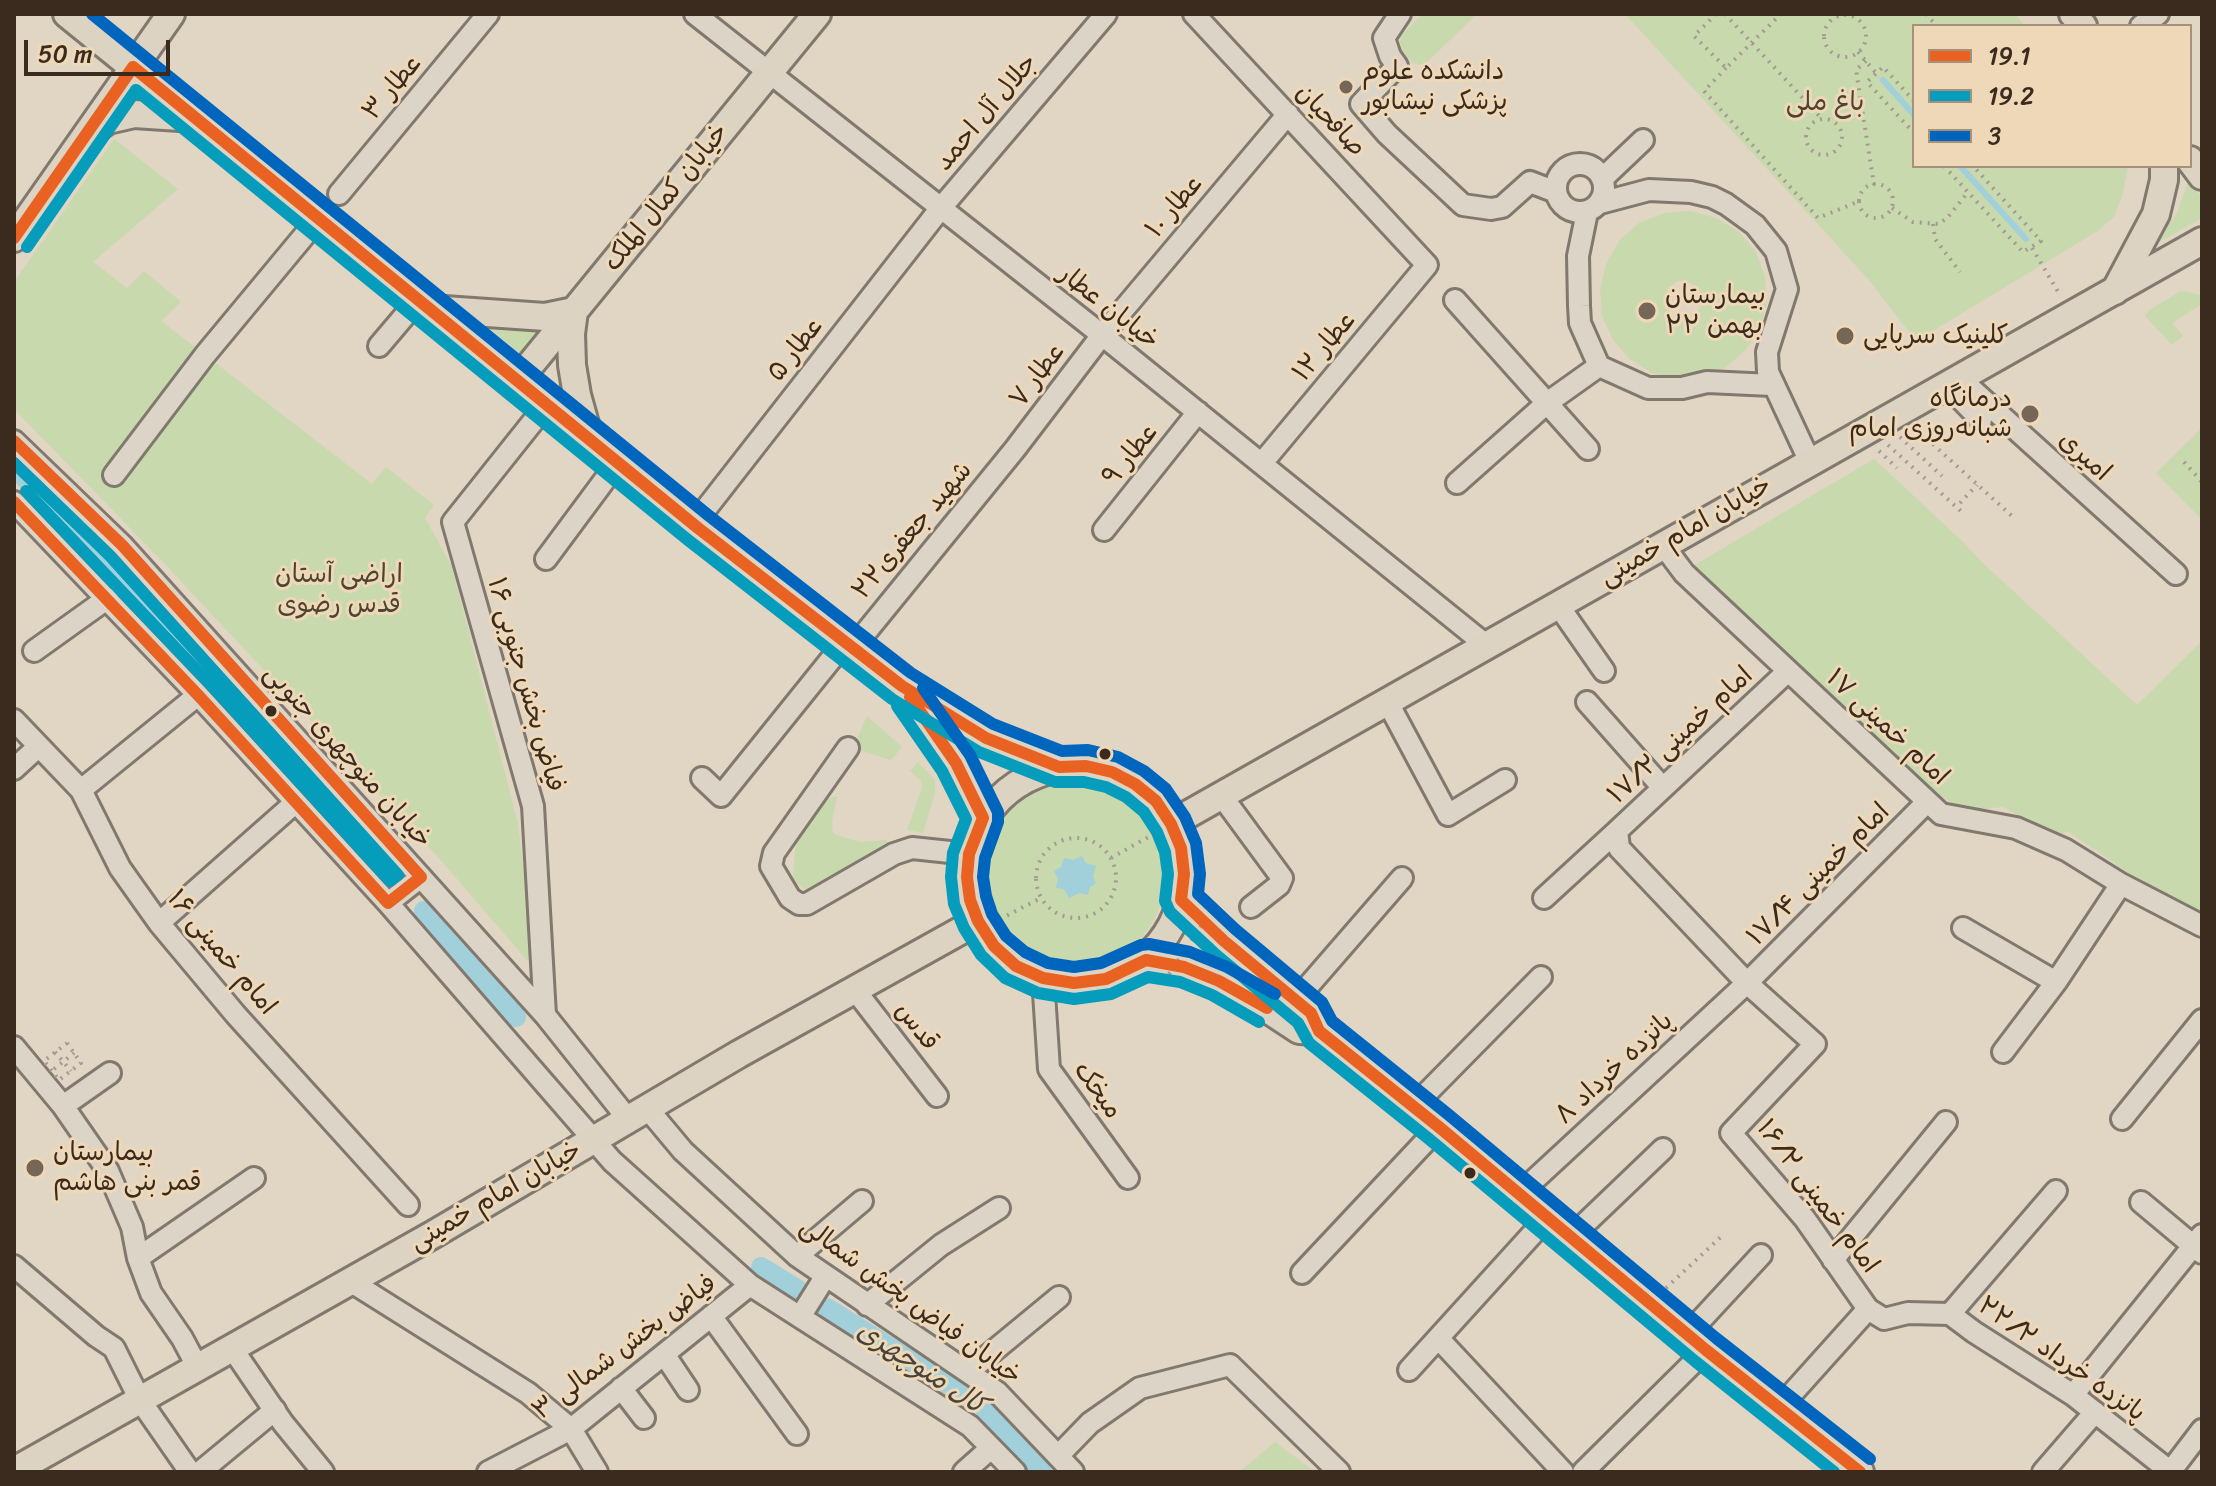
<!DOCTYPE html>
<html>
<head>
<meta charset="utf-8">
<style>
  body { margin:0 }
  #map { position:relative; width:2216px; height:1486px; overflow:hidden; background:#e1d5c4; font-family:Sriracha,sans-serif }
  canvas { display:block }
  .frame { position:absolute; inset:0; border:16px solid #3b2a1e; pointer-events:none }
  .legend { position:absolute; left:1912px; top:24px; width:280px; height:144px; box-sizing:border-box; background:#eed8b7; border:2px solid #a6927a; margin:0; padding:10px 14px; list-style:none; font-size:24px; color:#3b2a1e }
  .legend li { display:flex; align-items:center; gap:16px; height:40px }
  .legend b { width:40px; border:2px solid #a6927a }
  .scale { position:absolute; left:24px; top:40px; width:146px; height:36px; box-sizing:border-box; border:4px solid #3b2a1e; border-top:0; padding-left:10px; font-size:24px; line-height:28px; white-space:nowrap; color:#3b2a1e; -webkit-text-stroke:6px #eed8b7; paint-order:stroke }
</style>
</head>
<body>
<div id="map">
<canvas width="2216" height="1486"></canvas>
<div class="frame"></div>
<ul class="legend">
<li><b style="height:10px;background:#e96222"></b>19.1</li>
<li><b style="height:10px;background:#069cbc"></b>19.2</li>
<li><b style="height:10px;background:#0065bd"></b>3</li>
</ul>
<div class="scale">50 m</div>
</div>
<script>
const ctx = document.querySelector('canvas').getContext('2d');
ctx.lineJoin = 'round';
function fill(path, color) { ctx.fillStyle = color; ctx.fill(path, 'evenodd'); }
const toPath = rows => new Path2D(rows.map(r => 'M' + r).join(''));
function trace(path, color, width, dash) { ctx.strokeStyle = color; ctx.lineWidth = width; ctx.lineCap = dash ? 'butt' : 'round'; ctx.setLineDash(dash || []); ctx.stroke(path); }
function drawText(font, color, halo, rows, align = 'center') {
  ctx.font = font + ' Sriracha,"Playpen Sans Arabic",sans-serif'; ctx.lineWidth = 6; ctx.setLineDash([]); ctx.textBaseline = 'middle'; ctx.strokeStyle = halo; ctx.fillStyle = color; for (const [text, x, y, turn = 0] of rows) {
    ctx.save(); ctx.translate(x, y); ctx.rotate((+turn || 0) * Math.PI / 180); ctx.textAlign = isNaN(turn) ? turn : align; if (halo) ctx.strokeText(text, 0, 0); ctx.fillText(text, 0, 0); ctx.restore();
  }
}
fill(toPath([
  [1423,14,1477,14,1426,63,1419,65,1411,61,1402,50,1400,42,1402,34],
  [1625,14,2015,14,2025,26,1914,26,1914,166,2128,166,2123,193,2114,217,2096,232,1916,341,1869,280],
  [114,139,178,189,93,262,127,288,144,271,181,302,161,321,372,484,386,467,434,505,425,518,452,567,518,824,534,957,527,960,438,857,164,563,14,409,14,282],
  [2189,180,2202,197,2202,218,2154,245,2177,213],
  [1690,211,1716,218,1739,232,1756,252,1765,277,1767,303,1760,328,1746,350,1726,367,1703,377,1677,379,1652,373,1630,359,1613,340,1602,316,1600,290,1606,264,1619,241,1639,223,1664,213],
  [1678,281,1685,281,1696,286,1702,296,1700,309,1685,319,1673,316,1665,306,1668,288],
  [2181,291,2202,295,2202,304,2172,323,2183,336,2172,345,2145,316,2149,310],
  [484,324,543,325,521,354],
  [2202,428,2202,520,2156,473],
  [1874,459,1962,541,1986,566,2137,705,2202,641,2202,916,2150,887,2067,831,2058,836,2003,807,1972,810,1950,802,1928,786,1693,566],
  [867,716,902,747,891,760,853,748],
  [918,762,935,780,935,793,923,833,907,830,922,788,921,781,910,771],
  '981 876a92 92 0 1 1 184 0a92 92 0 1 1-184 0Z',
  [837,796,832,821,833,834,861,842,886,840,888,843,886,846,852,864,816,889,804,889,793,879,796,838,816,803],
  [1275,1442,1315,1472,1239,1472]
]), '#c7d9ad');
fill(toPath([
  [1082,856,1086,863,1096,866,1093,877,1096,883,1090,887,1088,895,1079,893,1069,898,1064,889,1056,888,1058,879,1054,871,1061,867,1064,858,1073,860]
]), '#a1d0db');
trace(toPath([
  [1883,80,1914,115],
  [1960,166,2026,239]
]), '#a1d0db', 6);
trace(toPath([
  [14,467,95,548,248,709,393,879],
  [424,911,516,1017],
  [761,1267,797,1289],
  [827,1308,982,1405,1042,1472]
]), '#a1d0db', 20);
const minor = toPath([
  [695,14,1102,335,1486,645],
  [1194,14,1427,265,1262,463],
  [1400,14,1384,38,1390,56,1397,66,1361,104,1387,134,1463,205,1491,209,1502,207,1530,182,1556,192],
  [2141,26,2158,14],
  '1556 188a24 24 0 1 1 48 0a24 24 0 1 1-48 0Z',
  [1602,179,1643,140],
  [339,194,488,14],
  [1600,203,1649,190,1691,192,1712,197,1726,204,1755,225,1776,251,1787,289,1767,352,1768,372,1810,462],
  [1587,212,1578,256,1579,306,1580,323,1599,366],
  [1455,300,1588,449],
  [379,346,418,300],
  [1958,377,2176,574],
  [1946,384,1981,420],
  [14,441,122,545,545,1015,628,1119],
  [114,475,205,355,318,219],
  [1457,483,1547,403,1599,366,1648,388,1682,388,1707,382,1772,385],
  [14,502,198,695,388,903,612,1161,750,1285,970,1426,1015,1472],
  [694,524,940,209,1106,14],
  [1104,530,1198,412],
  [1663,545,1684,573,1941,814,2016,828,2066,850,2121,884,2202,926],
  [546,559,618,462],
  [1558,605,1604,671],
  [853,648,1015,449,1102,335,1288,114],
  [34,651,108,598],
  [1788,671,1617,831,1619,848,1747,983,1815,1044,1731,1133,1805,1219,1868,1309,1884,1319,1908,1313,1950,1314,1974,1332,2073,1395,2171,1472],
  [1387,701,1448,815,1505,780],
  [1587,702,1663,788],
  [14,720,81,790,120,868,159,923,236,1015,408,1205],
  [848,748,774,853,771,866,790,898,799,904,807,904,894,854,912,848,969,854],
  [14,769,39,746],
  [702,778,721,796,845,642],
  [81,790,198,695],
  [1221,795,1282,878,1279,885,1251,907],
  [1544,898,1617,831],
  [388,903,421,877],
  [159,923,296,802],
  [1963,928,2056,982],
  [1043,978,1049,1069,1128,1178],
  [855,990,937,1096],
  [1296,1000,1402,878],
  [545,1015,533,806,453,522,547,404],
  [14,1047,63,1106,108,1171,132,1227,138,1258,151,1293,182,1338,198,1368],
  [2003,1052,2056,982,2121,884],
  [63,1106,110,1073],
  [1413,1107,1541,977],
  [647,1108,683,1151,797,1256,997,1392,1073,1472],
  [2122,1119,2202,1020],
  [1519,1194,1747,983,1927,802],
  [2141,1202,2202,1253],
  [1570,1238,1663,1149],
  [797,1256,862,1201],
  [138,1258,254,1178],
  [1833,1260,1946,1122],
  [14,1266,96,1336,114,1348,140,1400,190,1472],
  [1302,1273,1439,1127],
  [350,1281,528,1393,571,1429,597,1472],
  [867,1305,941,1245,999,1208],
  [1950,1314,2056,1191],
  [711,1316,797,1434],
  [800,1317,825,1277],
  [1687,1335,1761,1255],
  [1439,1339,1563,1472],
  [232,1348,283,1423,323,1472],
  [664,1354,688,1390],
  [1409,1370,1547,1218],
  [968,1372,1059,1297],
  [621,1388,644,1418],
  [2073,1395,2202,1235],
  [1779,1408,1868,1309],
  [1058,1456,1090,1423,1140,1388,1230,1365,1339,1472],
  [200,1472,275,1410],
  [488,1472,571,1429,750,1285],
  [964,1472,991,1448],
  [1583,1472,1706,1350],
  [2043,1472,2095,1412],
  [2170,1472,2202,1430]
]);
const major = toPath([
  [67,14,784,596,902,686,986,738,1059,767],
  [2073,14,2083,26],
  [89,133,108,120,134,114,195,118],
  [2190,160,2202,176],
  [14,238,171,14],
  [2115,291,2156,214,2164,180,2164,166],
  [430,309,545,317,574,311,571,334,572,365,577,395,589,438],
  [517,381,817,14],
  [909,695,956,763,983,818],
  '968 875a108 108 0 1 1 216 0a108 108 0 1 1-216 0Z',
  [1171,824,2202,241],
  [1181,900,1224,941,1311,1013,1319,1031,1439,1127,1706,1350,1860,1472],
  [1146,960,1184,967,1219,981,1261,1005,1299,1030,1319,1031],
  [14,1471,434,1234,739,1054,978,921]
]);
trace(minor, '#81786e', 26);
trace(major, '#81786e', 32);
trace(toPath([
  [1716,14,1694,36,1726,68,1781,14],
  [1725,14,1822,119],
  [1926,14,1937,26],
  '1824 36a21 21 0 1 1 42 0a21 21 0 1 1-42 0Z',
  [1858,52,1876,73],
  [1866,61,1856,70,1874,185],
  [1726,68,1704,91,1818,218,1860,201],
  [1914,101,1883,67,1867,82,1914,133],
  '1806 137a18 18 0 1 1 36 0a18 18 0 1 1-36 0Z',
  [1944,166,2023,252,2041,241,1973,166],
  '1859 201a17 17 0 1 1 34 0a17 17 0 1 1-34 0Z',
  [1892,208,1913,222,1939,224,1948,217,1968,192],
  [1933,224,1935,239,1960,272],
  [2032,248,2060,295],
  [1915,428,2013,517],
  [1900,437,1942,476],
  [1888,445,1963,513],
  [1879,451,1897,468],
  [2184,462,2202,482],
  [1960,503,1977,485],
  '1036 878a40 40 0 1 1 80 0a40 40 0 1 1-80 0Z',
  [1111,858,1152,835],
  [1000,919,1041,898],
  [67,1043,81,1063,59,1080,44,1061,67,1043],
  [55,1052,71,1071],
  [54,1069,74,1053],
  [1666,1288,1724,1234]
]), '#a39b91', 4, [2, 6]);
trace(minor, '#ddd4c8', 20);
trace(major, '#ddd3c2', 26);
trace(toPath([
  [1169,974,1206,919]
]), '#a39b91', 4, [2, 6]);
trace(toPath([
  [14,238,133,67,698,528,902,686,986,738,1059,767,1086,766,1112,772,1135,784,1156,801,1171,824,1181,848,1184,874,1181,900,1224,941,1311,1013,1319,1031,1439,1127,1706,1350,1860,1472],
  [14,441,122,545,421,877,388,903,198,695,14,502],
  [910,697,956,763,983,818,969,854,967,877,970,900,978,921,994,946,1016,966,1043,978,1074,983,1106,979,1146,960,1184,967,1219,981,1267,1008]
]), '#e96222', 12);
trace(toPath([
  [27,247,136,90,688,540,892,699,979,752,1055,782,1084,782,1106,787,1126,797,1144,812,1157,832,1165,852,1168,874,1165,901,1170,912,1214,953,1298,1023,1309,1043,1429,1139,1696,1362,1834,1472],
  [14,463,110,556,398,875,390,881,210,684,26,491],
  [897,706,942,771,966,819,953,853,951,877,954,904,964,928,981,955,1005,978,1038,993,1074,999,1111,994,1148,977,1180,982,1212,995,1259,1022]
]), '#069cbc', 12);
trace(toPath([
  [92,14,708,515,911,673,993,724,1062,751,1088,750,1118,757,1144,771,1166,789,1185,817,1196,843,1200,874,1198,894,1235,929,1322,1002,1332,1021,1449,1115,1716,1338,1870,1459],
  [923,688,970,755,998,812,998,822,985,858,983,877,986,896,992,914,1006,936,1025,952,1048,963,1074,967,1101,963,1141,945,1149,944,1190,952,1227,967,1275,994]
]), '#0065bd', 12);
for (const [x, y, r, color] of [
  [1346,87,8,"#756658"],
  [1647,311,10,"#756658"],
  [1845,336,10,"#756658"],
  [2030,414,10,"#756658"],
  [271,711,7,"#3b2a1e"],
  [1105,754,7,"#3b2a1e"],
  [35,1168,10,"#756658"],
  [1470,1173,7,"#3b2a1e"]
]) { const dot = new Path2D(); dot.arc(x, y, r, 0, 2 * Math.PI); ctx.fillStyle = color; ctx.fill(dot); trace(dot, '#eed8b7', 3); }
drawText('26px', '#3b2a1e', '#eed8b7', [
  ["دانشکده علوم",1362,72],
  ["پزشکی نیشابور",1362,102],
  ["بیمارستان",1665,296],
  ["۲۲ بهمن",1665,326],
  ["کلینیک سرپایی",1863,336],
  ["درمانگاه",2012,399,"right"],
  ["شبانه‌روزی امام",2012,429,"right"],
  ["بیمارستان",53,1153],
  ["قمر بنی هاشم",53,1183]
], 'left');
drawText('26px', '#3b2a1e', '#eed8b7', [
  ["عطار ۳",393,88,-50],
  ["جلال آل احمد",987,113,-50],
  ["صافحیان",1330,121,47],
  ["خیابان کمال الملک",667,198,-51],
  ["عطار ۱۰",1175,207,-50],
  ["خیابان عطار",1108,308,38],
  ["عطار ۱۲",1325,347,-50],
  ["عطار ۵",796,350,-52],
  ["عطار ۷",1038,376,-53],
  ["عطار ۹",1131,455,-51],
  ["امیری",2084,457,42],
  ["شهید جعفری۲۲",913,531,-50],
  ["خیابان امام خمینی",1686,532,-30],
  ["فیاض بخش جنوبی ۱۶",525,685,74],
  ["امام خمینی ۱۷",1887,728,43],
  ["امام خمینی ۱۷/۲",1681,736,-43],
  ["خیابان منوچهری جنوبی",347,757,48],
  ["امام خمینی ۱۷/۴",1819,875,-45],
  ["امام خمینی ۱۶",221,953,50],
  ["قدس",916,1027,52],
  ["پانزده خرداد ۸",1615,1069,-43],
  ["میخک",1097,1091,54],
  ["خیابان امام خمینی",496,1197,-30],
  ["امام خمینی ۱۶/۲",1817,1197,53],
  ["خیابان فیاض بخش شمالی",910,1302,36],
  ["فیاض بخش شمالی ۳",625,1348,-37],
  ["پانزده خرداد ۲۲/۲",2061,1360,35]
]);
drawText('26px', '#4d4531', '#eed8b7', [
  ["باغ ملی",1825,103],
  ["اراضی آستان",339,575],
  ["قدس رضوی",339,605]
]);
drawText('italic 28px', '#46433c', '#eed8b7', [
  ["کال منوچهری",921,1369,33]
]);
</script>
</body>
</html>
